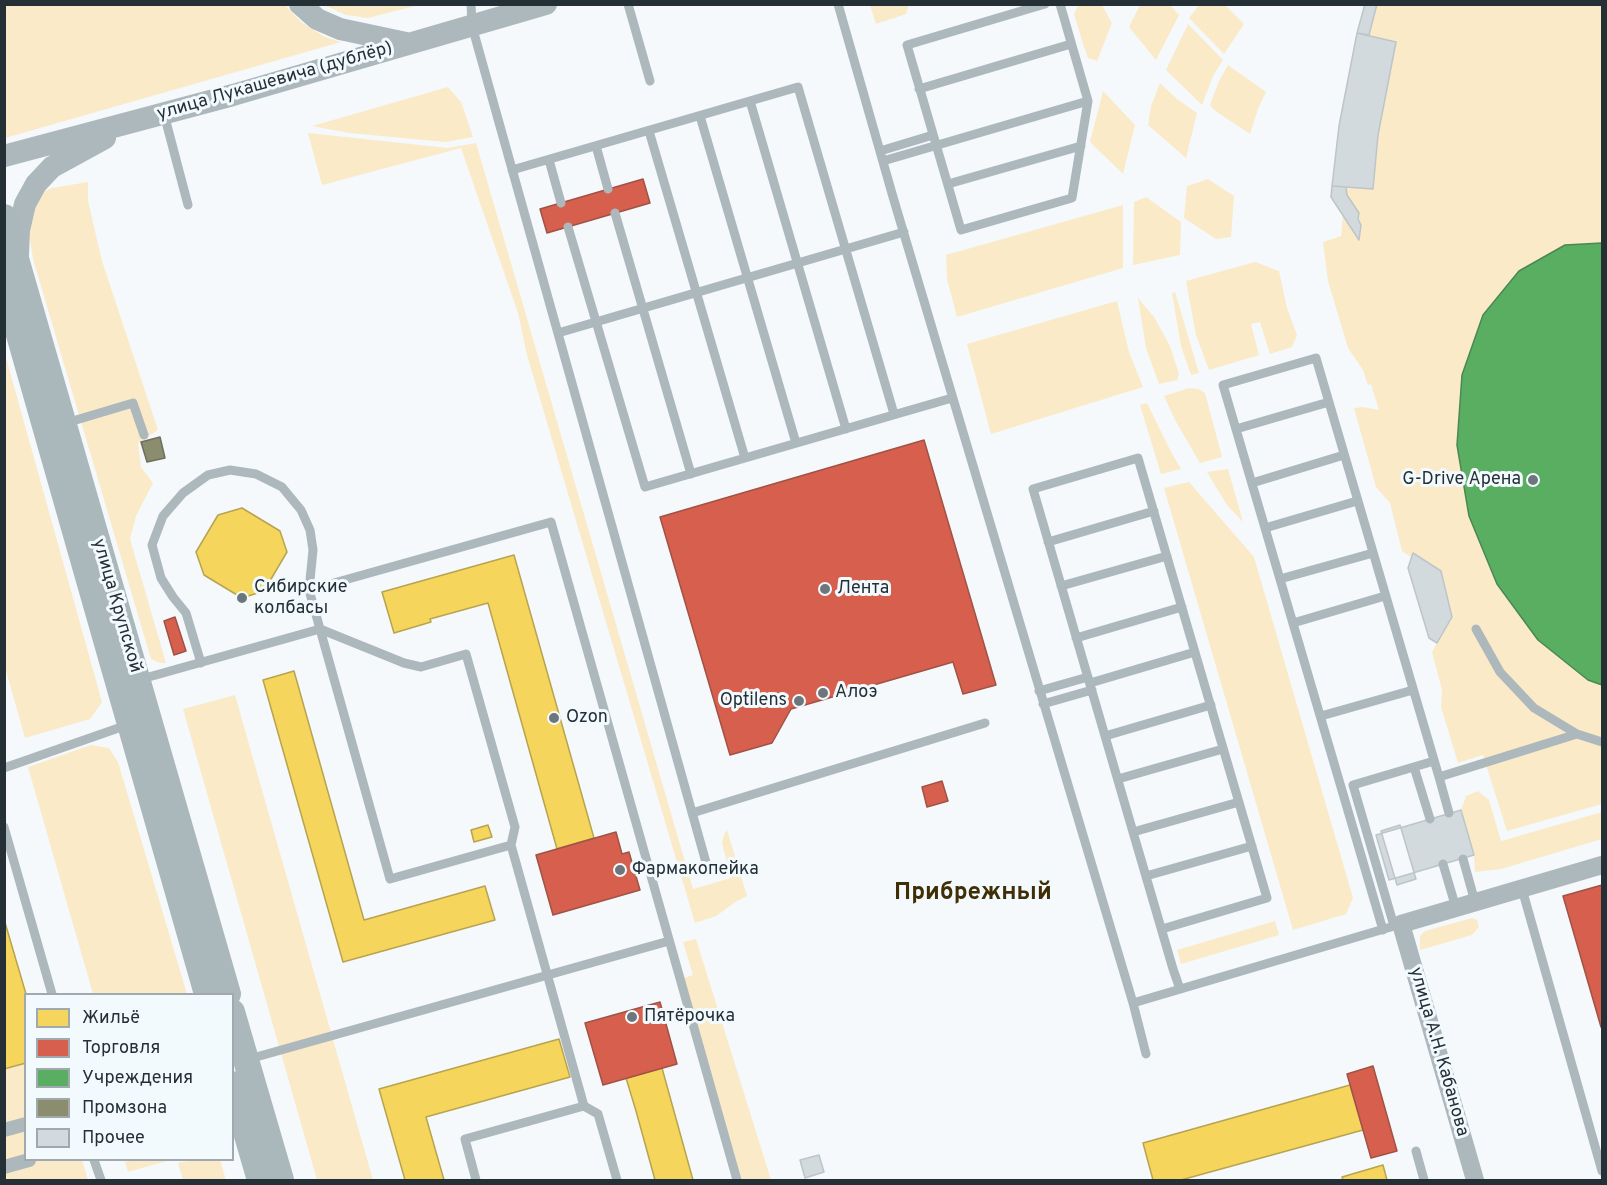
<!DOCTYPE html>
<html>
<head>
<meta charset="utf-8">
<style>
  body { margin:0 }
  #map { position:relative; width:1607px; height:1185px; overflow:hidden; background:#f5f9fb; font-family:Overpass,sans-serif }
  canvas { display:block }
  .frame { position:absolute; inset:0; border:6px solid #243036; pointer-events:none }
  .legend { position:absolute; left:24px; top:993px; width:210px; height:168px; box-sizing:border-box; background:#f3fafd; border:2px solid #a0a9ad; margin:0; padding:8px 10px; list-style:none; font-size:18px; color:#243036 }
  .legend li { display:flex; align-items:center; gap:12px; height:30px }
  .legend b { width:30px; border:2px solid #a0a9ad }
</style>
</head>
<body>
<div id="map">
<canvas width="1607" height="1185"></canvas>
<div class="frame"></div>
<ul class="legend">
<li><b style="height:16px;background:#f6d55c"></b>Жильё</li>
<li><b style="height:16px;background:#d6604d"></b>Торговля</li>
<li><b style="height:16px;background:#5aae61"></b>Учреждения</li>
<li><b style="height:16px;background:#8c8c6e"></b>Промзона</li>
<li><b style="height:16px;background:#d2dadd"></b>Прочее</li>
</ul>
</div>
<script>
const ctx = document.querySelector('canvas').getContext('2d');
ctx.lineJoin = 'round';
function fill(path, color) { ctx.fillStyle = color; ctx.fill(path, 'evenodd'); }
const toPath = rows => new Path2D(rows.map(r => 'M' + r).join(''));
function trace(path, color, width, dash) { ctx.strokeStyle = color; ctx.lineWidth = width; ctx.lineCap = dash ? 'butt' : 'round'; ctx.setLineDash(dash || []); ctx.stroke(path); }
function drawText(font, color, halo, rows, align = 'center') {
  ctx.font = font + ' Overpass,sans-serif'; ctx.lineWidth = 6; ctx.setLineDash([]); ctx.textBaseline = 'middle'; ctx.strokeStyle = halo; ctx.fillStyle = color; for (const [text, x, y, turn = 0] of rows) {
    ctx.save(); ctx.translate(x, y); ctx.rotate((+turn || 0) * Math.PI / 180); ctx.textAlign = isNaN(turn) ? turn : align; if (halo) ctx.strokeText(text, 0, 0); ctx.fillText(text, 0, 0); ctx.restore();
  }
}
fill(toPath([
  [1079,4,1102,5,1112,23,1097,61,1088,58,1084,47,1074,14],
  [5,5,285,5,301,22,325,37,341,42,5,138],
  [324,5,419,5,368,18,346,15],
  [870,5,870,4,909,5,906,14,876,24],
  [1140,5,1170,5,1179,15,1156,60,1129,27],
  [1199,5,1225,5,1244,24,1224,54,1189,18],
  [1365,5,1602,5,1602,804,1507,831,1483,755,1458,763,1441,707,1442,690,1432,652,1437,643,1429,638,1408,568,1411,557,1402,551,1390,503,1376,487,1354,408,1363,407,1379,410,1371,384,1368,385,1363,370,1348,348,1328,281,1323,242,1341,236,1343,215,1331,197,1339,126,1357,33],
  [1188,24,1223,60,1213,76,1202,105,1166,70],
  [1228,65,1266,92,1258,109,1250,134,1214,110,1210,105,1219,81],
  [1160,83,1177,99,1197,113,1186,158,1148,125,1151,106],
  [448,87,461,102,473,137,446,142,349,133,312,126],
  [1103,91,1135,125,1123,174,1090,142],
  [308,133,448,148,476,143,693,889,731,878,722,843,724,834,727,830,747,896,737,901,716,916,695,923,527,355,518,313,461,148,322,185],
  [1208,179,1234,196,1231,237,1216,239,1184,218,1187,186],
  [88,182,88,201,102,261,158,430,138,443,141,467,153,483,136,516,130,539,166,663,160,663,151,659,33,259,29,232,35,206,41,193,52,188],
  [1146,197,1181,222,1180,255,1133,265,1134,202],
  [1123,205,1123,268,957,317,947,279,946,255],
  [1255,262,1279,271,1287,308,1297,335,1292,347,1270,354,1260,322,1251,324,1259,355,1209,370,1196,335,1186,281],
  [1175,292,1199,373,1191,375,1181,346,1175,311,1172,293],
  [1138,298,1154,317,1170,346,1179,374,1177,380,1159,384,1146,348],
  [1117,301,1129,352,1143,387,991,434,967,344],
  [5,354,102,702,90,719,25,738,5,667],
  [1189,388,1198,389,1205,393,1222,457,1200,463,1175,420,1164,396],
  [1147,403,1170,450,1181,469,1161,474,1140,405],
  [1228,469,1243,522,1227,505,1207,472],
  [1189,482,1254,557,1353,898,1346,914,1293,930,1164,488],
  [235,695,373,1180,317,1180,183,709],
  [91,745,109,748,118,762,187,994,93,994,28,767],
  [1478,791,1489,800,1501,841,1602,812,1602,839,1501,869,1475,872,1474,855,1461,810,1466,796],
  [1472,918,1477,920,1479,927,1472,935,1420,950,1420,936,1425,931],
  [1275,921,1279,935,1181,964,1177,950],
  [696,939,771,1180,740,1180,684,978,693,975,683,942],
  [25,1061,26,1160,82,1160,88,1180,5,1180,4,1067],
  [134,1160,170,1160,128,1172,125,1162],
  [192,1160,220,1160,226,1180,183,1180,178,1163]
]), '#faeac8');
const homes = toPath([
  [242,508,280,531,287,552,264,591,242,598,204,575,196,552,218,515,242,508],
  [514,555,594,838,557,849,488,603,430,619,431,622,394,633,382,592,514,555],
  [294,671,364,920,485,886,495,920,343,962,263,680,294,671],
  [488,825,492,837,474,842,471,830,488,825],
  [4,919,26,994,26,1063,4,1069,4,919],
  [559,1039,570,1077,426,1117,444,1180,405,1180,379,1089,559,1039],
  [662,1068,693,1180,655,1180,636,1111,626,1078,662,1068],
  [1350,1085,1363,1130,1181,1180,1153,1180,1143,1143,1350,1085],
  [1383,1165,1387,1180,1343,1180,1342,1177,1383,1165]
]);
fill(homes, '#f6d55c');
trace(homes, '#b7a451', 1.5);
const shops = toPath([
  [643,179,650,203,547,233,540,209,643,179],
  [924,440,996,685,963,694,953,662,791,709,772,743,730,755,660,517,924,440],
  [175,617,186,651,174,655,164,621,175,617],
  [942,781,948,801,927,807,922,787,942,781],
  [616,832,622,854,629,852,640,890,553,915,536,855,616,832],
  [1602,885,1602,1027,1601,1027,1563,896,1602,885],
  [660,1002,677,1064,603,1085,585,1023,660,1002],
  [1373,1066,1397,1151,1371,1158,1347,1074,1373,1066]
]);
fill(shops, '#d6604d');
trace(shops, '#a15246', 1.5);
const public = toPath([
  [1602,243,1602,685,1588,680,1538,640,1497,584,1469,516,1457,445,1462,375,1483,315,1519,271,1565,245,1602,243]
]);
fill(public, '#5aae61');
trace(public, '#4a8854', 1.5);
const industry = toPath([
  [160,437,165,458,147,462,141,442,160,437]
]);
fill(industry, '#8c8c6e');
trace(industry, '#6d705d', 1.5);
const building = toPath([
  [1365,4,1377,4,1369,35,1357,33,1365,4],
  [1357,33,1396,42,1378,135,1373,189,1332,186,1339,126,1357,33],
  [1332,186,1346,187,1347,195,1359,213,1358,219,1361,225,1359,240,1331,197,1332,186],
  [1413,553,1441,571,1452,617,1437,643,1429,638,1408,568,1413,553],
  [1461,810,1474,855,1389,880,1376,835,1461,810],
  [1400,825,1416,879,1397,885,1381,831,1400,825],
  [819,1155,824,1172,805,1178,800,1160,819,1155]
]);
fill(building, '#d2dadd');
trace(building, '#bdc5c8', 1.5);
trace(toPath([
  [471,4,472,26,707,866],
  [628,4,650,81],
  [838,4,893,197,1133,1003,1401,924],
  [1045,4,907,45,961,230,1072,198,1088,101,1060,4],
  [919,89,1071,44],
  [750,101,846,429],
  [164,114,188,205],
  [700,116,796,443],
  [649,131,745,458],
  [596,146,608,189],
  [880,151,933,135],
  [549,160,561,203],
  [883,161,1088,101],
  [512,170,798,87,894,414],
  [948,184,1081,146],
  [615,213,691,474],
  [568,227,645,487,952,398],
  [558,333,904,232],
  [66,423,133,403,144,435],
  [1236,429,1329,402],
  [1252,483,1344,455],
  [1265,528,1357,501],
  [1048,542,1154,511],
  [1280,579,1373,553],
  [1061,586,1167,556],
  [1293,623,1385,596],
  [1476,629,1500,672,1534,708,1577,734,1602,742],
  [1076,638,1182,607],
  [201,663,186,613,173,597,161,578,152,545,163,516,183,493,208,475,230,470,256,474,282,487,301,510,310,530,313,550,309,590],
  [138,680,320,629,390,879,511,845],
  [1090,683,1195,652],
  [1039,691,1088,677],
  [1043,704,1092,690],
  [1321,716,1413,690],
  [1105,736,1211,705],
  [1414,767,1430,819],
  [4,768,130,724],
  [1439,777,1449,813],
  [1118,779,1223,749],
  [692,813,985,723],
  [4,827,52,994],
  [1133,832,1239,802],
  [1463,859,1475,902],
  [1443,864,1456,908],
  [1146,876,1252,846],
  [1522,889,1602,1171],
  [1394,926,1353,785,1434,761],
  [1162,929,1267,898,1138,458,1033,489,1133,832,1173,969,1180,989],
  [1383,930,1223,385,1316,358,1439,777,1577,734],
  [1133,1003,1146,1054],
  [249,1059,669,941],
  [584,1106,598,1114,617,1180],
  [1416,1151,1424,1180],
  [94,1160,101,1180],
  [476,1180,465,1139,584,1106,511,845,515,827,466,654,421,667,404,663,320,629,309,590,551,522,737,1180]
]), '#adb8bd', 9);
trace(toPath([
  [4,1130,26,1124],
  [4,1167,29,1160]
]), '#adb8bd', 14);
trace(toPath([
  [1475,1180,1401,924,1602,865]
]), '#adb8bd', 18);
trace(toPath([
  [300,4,317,19,340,29,406,43],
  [4,156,233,95,546,4],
  [18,255,19,230,25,204,36,184,52,167,105,138]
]), '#adb8bd', 22);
trace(toPath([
  [4,217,228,994],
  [4,282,207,994],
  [232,1012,281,1180],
  [232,1084,260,1180]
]), '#aab7bb', 26);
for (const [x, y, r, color] of [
  [1533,480,6,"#6d767b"],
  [825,589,6,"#6d767b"],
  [242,598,6,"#6d767b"],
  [823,693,6,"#6d767b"],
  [799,701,6,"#6d767b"],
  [554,718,6,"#6d767b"],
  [620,870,6,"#6d767b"],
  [632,1017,6,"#6d767b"]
]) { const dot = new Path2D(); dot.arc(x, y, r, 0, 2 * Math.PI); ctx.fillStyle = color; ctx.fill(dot); trace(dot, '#f3fafd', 2); }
drawText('18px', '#243036', '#f3fafd', [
  ["улица Лукашевича (дублёр)",275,82,-16],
  ["улица Крупской",116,606,74],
  ["улица А.Н. Кабанова",1438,1052,74]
]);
drawText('18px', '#243036', '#f3fafd', [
  ["G-Drive Арена",1521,480,"right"],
  ["Сибирские",254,588],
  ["колбасы",254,609],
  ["Лента",837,589],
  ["Алоэ",835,693],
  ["Optilens",787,701,"right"],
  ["Ozon",566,718],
  ["Фармакопейка",632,870],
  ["Пятёрочка",644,1017]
], 'left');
drawText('bold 24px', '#402f06', '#f3fafd', [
  ["Прибрежный",973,894]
]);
</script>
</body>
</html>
